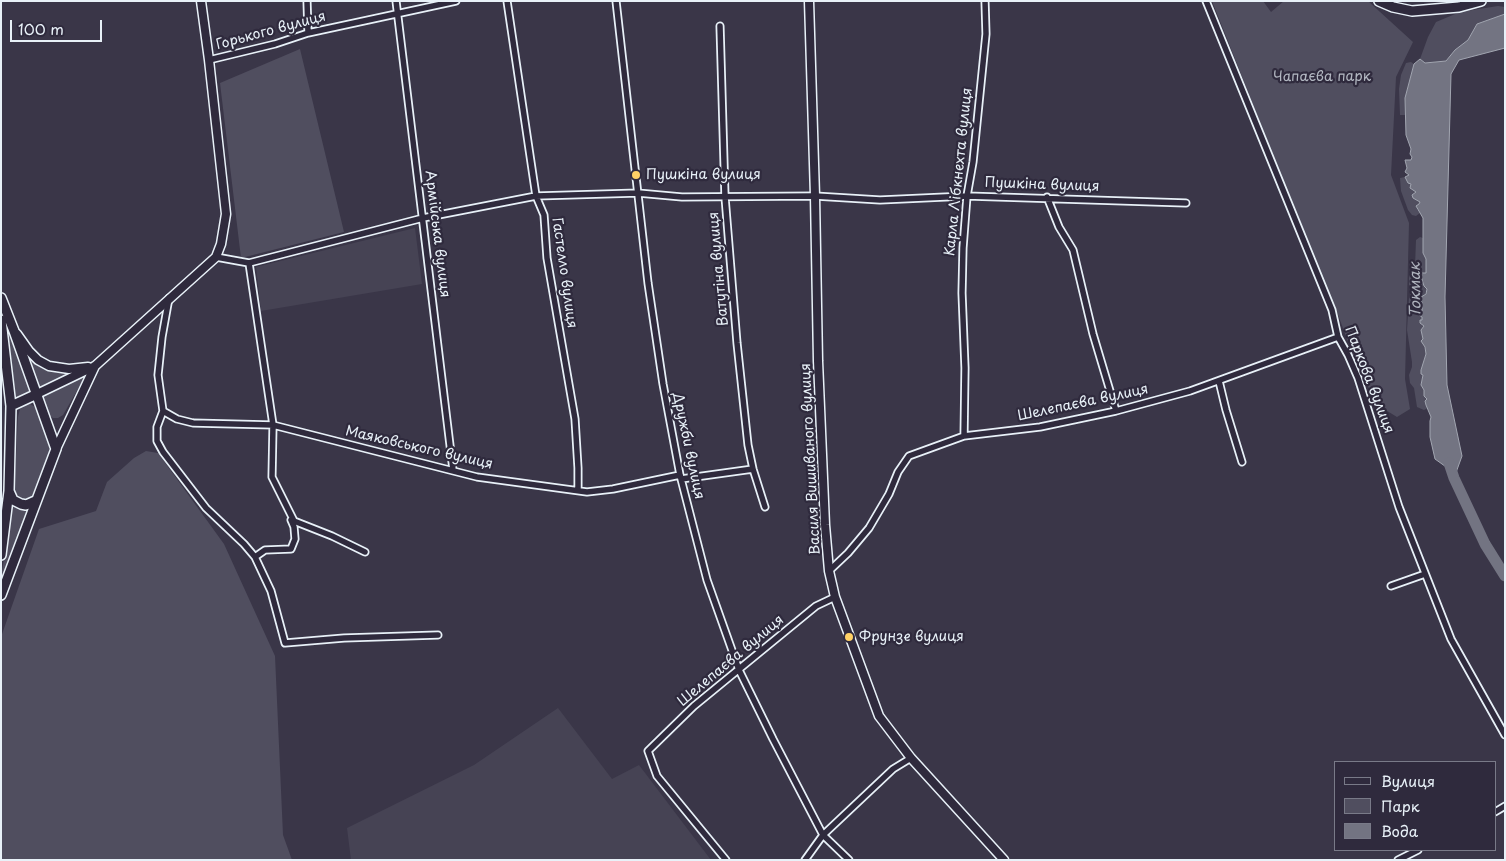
<!DOCTYPE html>
<html>
<head>
<meta charset="utf-8">
<style>
  body { margin:0 }
  #map { position:relative; width:1506px; height:861px; overflow:hidden; background:#3a3648; font-family:"Playpen Sans",sans-serif }
  canvas { display:block }
  .frame { position:absolute; inset:0; border:2px solid #e8f1f8; pointer-events:none }
  .legend { position:absolute; left:1334px; top:761px; width:162px; height:90px; box-sizing:border-box; background:#2f2a3d; border:1px solid #797a88; margin:0; padding:6px 9px; list-style:none; font-size:15px; color:#e8f1f8 }
  .legend li { display:flex; align-items:center; gap:10px; height:25px }
  .legend b { width:25px; border:1px solid #797a88 }
  .scale { position:absolute; left:10px; top:20px; width:92px; height:22px; box-sizing:border-box; border:2px solid #e8f1f8; border-top:0; padding-left:6px; font-size:15px; line-height:18px; white-space:nowrap; color:#e8f1f8; -webkit-text-stroke:4px #2f2a3d; paint-order:stroke }
</style>
</head>
<body>
<div id="map">
<canvas width="1506" height="861"></canvas>
<div class="frame"></div>
<ul class="legend">
<li><b style="height:6px;background:#2f2a3d"></b>Вулиця</li>
<li><b style="height:14px;background:#504e5f"></b>Парк</li>
<li><b style="height:14px;background:#737482"></b>Вода</li>
</ul>
<div class="scale">100 m</div>
</div>
<script>
const ctx = document.querySelector('canvas').getContext('2d');
ctx.lineJoin = 'round';
function fill(path, color) { ctx.fillStyle = color; ctx.fill(path, 'evenodd'); }
const toPath = rows => new Path2D(rows.map(r => 'M' + r).join(''));
function trace(path, color, width, dash) { ctx.strokeStyle = color; ctx.lineWidth = width; ctx.lineCap = dash ? 'butt' : 'round'; ctx.setLineDash(dash || []); ctx.stroke(path); }
function drawText(font, color, halo, rows, align = 'center') {
  ctx.font = font + ' "Playpen Sans",sans-serif'; ctx.lineWidth = 4.5; ctx.setLineDash([]); ctx.textBaseline = 'middle'; ctx.strokeStyle = halo; ctx.fillStyle = color; for (const [text, x, y, turn = 0] of rows) {
    ctx.save(); ctx.translate(x, y); ctx.rotate((+turn || 0) * Math.PI / 180); ctx.textAlign = isNaN(turn) ? turn : align; if (halo) ctx.strokeText(text, 0, 0); ctx.fillText(text, 0, 0); ctx.restore();
  }
}
fill(toPath([
  [415,228,422,284,261,311,256,267],
  [558,708,612,779,639,765,711,860,351,860,347,828,474,765]
]), '#464354');
fill(toPath([
  [1212,1,1263,1,1271,12,1284,1,1368,1,1413,42,1396,77,1391,175,1409,223,1405,379,1410,409,1397,417,1379,406,1358,369,1333,301,1329,296],
  [1498,6,1505,7,1505,14,1477,24,1468,40,1455,50,1446,61,1425,63,1420,59,1428,37,1436,22,1460,12],
  [300,49,344,232,241,258,220,83],
  [1411,62,1414,64,1405,98,1405,115,1400,115,1399,89,1401,75,1406,63],
  [1405,177,1416,192,1413,198,1420,201,1417,209,1420,213,1416,216,1412,215,1408,210,1401,191,1400,178],
  [1420,237,1423,238,1423,253,1426,258,1426,273,1423,279,1424,286,1427,289,1422,302,1422,320,1424,326,1422,330,1426,354,1421,370,1421,374,1423,375,1421,385,1424,390,1424,396,1428,399,1428,408,1424,410,1417,407,1414,388,1410,383,1409,375,1412,367,1412,362,1407,330,1409,298,1413,287,1409,285,1409,278,1411,271,1415,267,1416,240],
  [7,322,32,392,16,399],
  [23,346,32,361,44,369,59,373,75,372,37,389],
  [86,375,63,415,58,418,53,418,48,415,40,397],
  [30,404,35,407,39,414,50,450,32,497,25,501,22,501,15,496,14,493,18,417,20,409,25,405],
  [146,451,158,453,224,544,275,656,283,835,292,860,1,860,1,637,39,529,96,511,107,482,134,458],
  [13,504,29,508,1,585,1,577]
]), '#504e5f');
const water = toPath([
  [1505,14,1505,48,1459,60,1451,74,1445,297,1447,385,1462,456,1454,478,1449,469,1435,459,1430,437,1430,421,1431,417,1426,405,1425,401,1427,399,1424,396,1424,390,1421,385,1423,375,1421,374,1421,370,1426,354,1425,347,1421,341,1423,339,1421,330,1424,326,1420,323,1420,320,1422,320,1422,317,1419,315,1419,312,1422,311,1422,302,1418,299,1426,294,1427,289,1424,286,1420,273,1426,273,1426,259,1423,253,1423,218,1416,206,1419,204,1420,202,1413,198,1412,195,1416,192,1410,188,1411,184,1408,183,1405,177,1409,175,1405,172,1407,168,1405,160,1411,160,1412,157,1410,154,1411,149,1406,135,1405,98,1414,64,1420,59,1425,63,1446,61,1455,50,1468,40,1477,24,1505,14]
]);
fill(water, '#737482');
trace(water, '#a2a6b1', 1);
trace(toPath([
  [1449,463,1454,478,1485,544,1505,576]
]), '#737482', 11);
const street = toPath([
  [307,1,308,33],
  [396,1,453,470],
  [507,1,536,196,544,215,547,258,575,419,578,468,578,490],
  [616,1,648,283,663,384,680,475,707,580,739,670,773,739,823,835,849,860],
  [1206,1,1332,310,1338,337,1348,355,1358,378,1399,507,1451,639,1505,735],
  [720,26,725,197,737,343,748,445,753,469,765,507],
  [209,60,275,44,308,33,456,1],
  [1047,197,1059,227,1073,250,1093,334,1116,411],
  [216,257,249,263,423,218,536,196,638,193,682,197,815,196,880,200,967,196,1186,203],
  [249,263,273,425,272,477,294,521,332,536,365,552],
  [169,298,162,337,158,375,163,411,177,419,193,423,273,425,477,477,587,492,613,489,680,475],
  [1219,381,1226,410,1242,462],
  [163,411,157,427,157,441,163,452,206,508,244,544,255,557,271,591,285,643,344,638,438,635],
  [964,436,965,368,962,293,963,248,967,196,973,162,986,34,985,1],
  [681,479,753,469],
  [255,557,265,550,291,549,295,539,294,527,291,520],
  [829,571,848,553,869,528,889,494,898,472,909,456,964,436,1040,427,1116,411,1190,391,1338,337],
  [1391,586,1425,574],
  [1495,812,1505,806],
  [726,860,657,776,648,751,694,706,816,606,835,597],
  [805,860,823,835,893,769,911,758],
  [1398,860,1418,850]
]);
const secondary = toPath([
  [809,1,815,196,818,361,825,525,829,571,835,597,879,716,911,758,1004,860],
  [17,334,29,351,38,360,49,366,69,369,88,367],
  [37,394,95,366,216,257,221,244,226,214,209,60,201,1],
  [56,449,95,366]
]);
const primary = toPath([
  [1379,1,1393,7,1412,11,1459,7,1481,1],
  [1,298,14,331,56,449,1,595],
  [1,320,11,406,9,491,1,555],
  [11,406,37,394],
  [9,491,13,500,21,504,26,505,35,501]
]);
trace(street, '#e8f1f8', 9);
trace(secondary, '#e8f1f8', 11);
trace(primary, '#e8f1f8', 12);
trace(street, '#2f2a3d', 5.5);
trace(secondary, '#2f2a3d', 8);
trace(primary, '#2f2a3d', 9);
for (const [x, y, r, color] of [
  [636,175,5,"#ffd166"],
  [849,637,5,"#ffd166"]
]) { const dot = new Path2D(); dot.arc(x, y, r, 0, 2 * Math.PI); ctx.fillStyle = color; ctx.fill(dot); trace(dot, '#2f2a3d', 2); }
drawText('14px', '#e8f1f8', '#2f2a3d', [
  ["Горького вулиця",271,31,-15],
  ["Карла Лібкнехта вулиця",959,172,-84],
  ["Пушкіна вулиця",1042,185,2],
  ["Армійська вулиця",437,234,83],
  ["Ватутіна вулиця",719,269,-95],
  ["Гастелло вулиця",564,273,82],
  ["Паркова вулиця",1369,380,69],
  ["Шелепаєва вулиця",1083,403,-12],
  ["Дружби вулиця",688,446,78],
  ["Маяковського вулиця",419,448,13],
  ["Василя Вишиваного вулиця",811,459,-93],
  ["Шелепаєва вулиця",731,661,-40]
]);
drawText('14px', '#b3b8c2', '#2f2a3d', [
  ["Чапаєва парк",1322,77]
]);
drawText('14px', '#e8f1f8', '#2f2a3d', [
  ["Пушкіна вулиця",646,175],
  ["Фрунзе вулиця",859,637]
], 'left');
drawText('italic 15px', '#aeb2bd', '#2f2a3d', [
  ["Токмак",1416,290,-91]
]);
</script>
</body>
</html>
